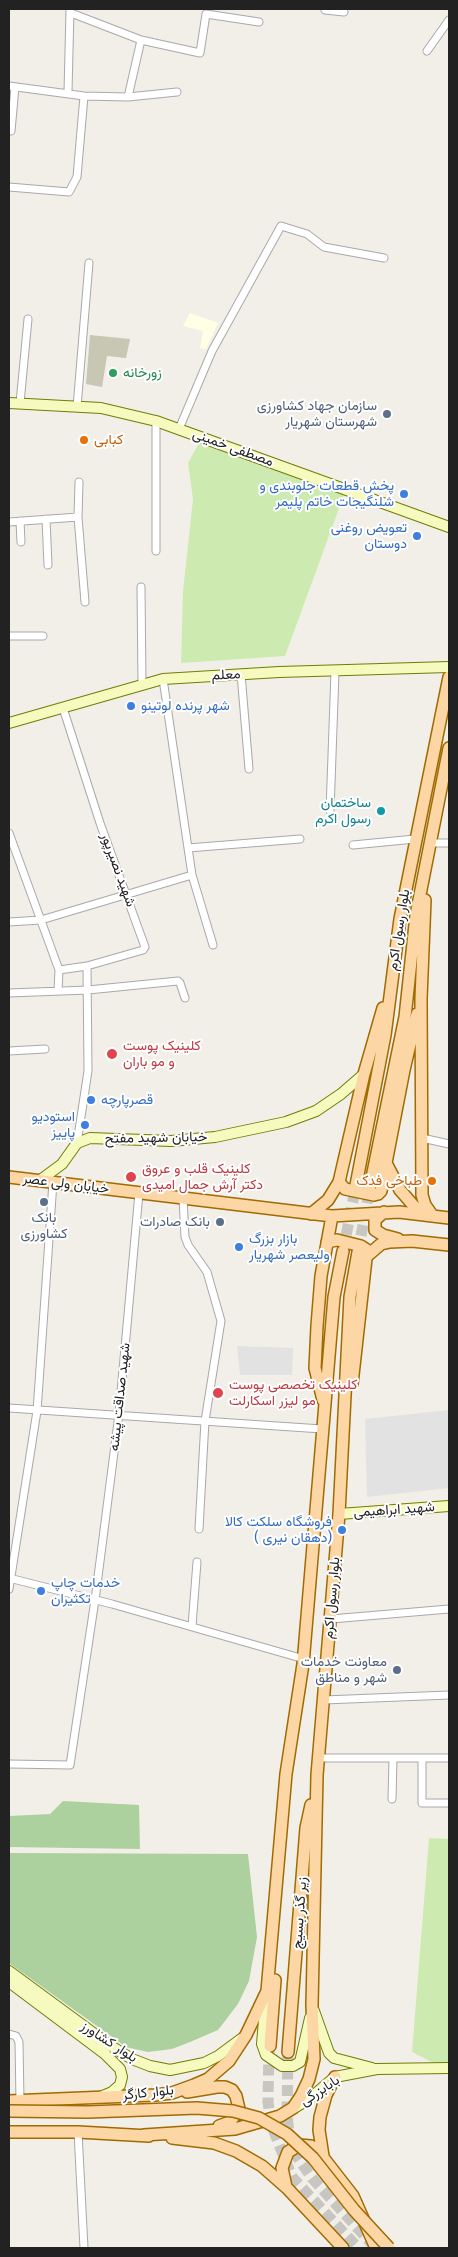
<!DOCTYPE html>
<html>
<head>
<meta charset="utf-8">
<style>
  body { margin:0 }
  #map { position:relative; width:458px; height:2257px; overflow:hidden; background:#f2efe9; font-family:"Fira Sans",sans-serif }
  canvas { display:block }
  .frame { position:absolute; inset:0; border:10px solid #222; pointer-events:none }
</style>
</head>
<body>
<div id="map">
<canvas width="458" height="2257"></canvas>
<div class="frame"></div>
</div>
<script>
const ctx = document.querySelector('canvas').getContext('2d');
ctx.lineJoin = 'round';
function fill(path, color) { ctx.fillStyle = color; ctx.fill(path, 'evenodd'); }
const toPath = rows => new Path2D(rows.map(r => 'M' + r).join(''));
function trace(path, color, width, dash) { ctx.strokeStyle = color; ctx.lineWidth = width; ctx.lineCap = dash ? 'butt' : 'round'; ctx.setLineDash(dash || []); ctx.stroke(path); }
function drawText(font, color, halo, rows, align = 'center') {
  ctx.font = font + ' "Fira Sans",Vazirmatn,sans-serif'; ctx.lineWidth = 4; ctx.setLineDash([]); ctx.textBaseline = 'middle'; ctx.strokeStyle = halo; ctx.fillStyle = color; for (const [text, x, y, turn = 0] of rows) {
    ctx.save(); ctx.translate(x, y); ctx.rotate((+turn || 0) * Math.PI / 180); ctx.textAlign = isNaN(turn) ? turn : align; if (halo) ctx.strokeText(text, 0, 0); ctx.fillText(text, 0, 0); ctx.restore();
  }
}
fill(toPath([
  [190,313,218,323,206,349,200,348,203,331,183,326]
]), '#ffffe5');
fill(toPath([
  [90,335,130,339,126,358,107,356,102,387,86,384]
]), '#c7c7b4');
fill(toPath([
  [199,443,344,495,285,656,181,663,183,591,193,499,188,463],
  [429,1838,449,1839,449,2071,412,2052]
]), '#cdebb0');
fill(toPath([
  [63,1801,139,1805,140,1849,9,1847,9,1816,50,1814],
  [9,1853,248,1854,257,1937,249,1981,238,2004,218,2030,190,2042,172,2049,148,2052,126,2047,9,1963]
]), '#add19e');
fill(toPath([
  [237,1346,293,1348,292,1375,240,1375],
  [449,1410,449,1488,367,1497,365,1419]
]), '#e2e2e2');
trace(toPath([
  [343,1251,356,1185],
  [358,1252,370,1187],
  [269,2048,268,2102,271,2124,292,2177,358,2248],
  [288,2052,287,2115,289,2133,298,2158,312,2178,373,2245]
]), '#c8c6c1', 11, [11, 5.5]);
const street = toPath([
  [326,9,325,10,344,12],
  [71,13,141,40,128,97],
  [141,40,200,53,206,14,259,22],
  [427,51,449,20],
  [9,86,84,96,128,97,177,92],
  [68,92,70,10],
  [11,131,15,87],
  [9,187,69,192,77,177,84,96],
  [20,403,28,319],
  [77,407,89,263],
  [156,421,156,551],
  [179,429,212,351,281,226,307,234,324,247,384,258],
  [79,482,78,517,85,602],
  [46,519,48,565],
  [20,521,21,542],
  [9,522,78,517],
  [141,587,142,685],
  [9,636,43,636],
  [241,674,249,769],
  [163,679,192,875,213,945],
  [330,811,335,672],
  [9,833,59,970,58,991],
  [430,843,449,843],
  [353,845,415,839],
  [188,848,300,839],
  [9,922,41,920,192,875],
  [59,970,87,966,143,950,145,947,100,823,63,708],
  [9,993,88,990,178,981,180,983,185,998],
  [9,1051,45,1049],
  [422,1138,449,1144],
  [77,1143,88,1071,87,966],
  [183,1198,185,1237,188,1245,207,1272,221,1321,205,1421,199,1529],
  [9,1408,322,1429],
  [9,1578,112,1604,304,1659],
  [9,1589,37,1411,53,1182],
  [331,1619,449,1609],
  [192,1626,197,1562],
  [324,1700,449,1695],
  [318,1758,449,1758],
  [422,1758,422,1803,449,1803],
  [9,1764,70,1765,95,1600,119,1414,139,1193],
  [392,1799,393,1758],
  [9,2034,16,2036,19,2042,20,2101],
  [78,2132,84,2248]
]);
const secondary = toPath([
  [9,403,101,408,156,421,449,527],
  [9,723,163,679,279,672,449,667],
  [39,1181,62,1164,77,1143,90,1138,171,1141,215,1137,286,1122,316,1111,341,1094,364,1074],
  [339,1514,449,1506],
  [9,1971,111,2046,132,2059,150,2066,170,2070,204,2063,218,2056,241,2039],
  [9,1982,105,2054,120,2069,122,2077,120,2085,112,2092,100,2097],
  [266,1997,262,2044,266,2055,282,2066,293,2066,300,2062,310,2018],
  [314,2011,329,2053,334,2058,372,2068],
  [294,2108,309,2099,335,2077,377,2069,449,2068]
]);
const primary = toPath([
  [425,900,421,999,422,1195,425,1205,432,1215],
  [417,1014,404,1070,386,1163,400,1190,420,1213],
  [9,1177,332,1216,399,1212,449,1218],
  [339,1182,345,1189,374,1195,378,1194,381,1191,386,1163],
  [356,1185,385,1035,400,919,449,677],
  [370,1187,405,1017,416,915,449,748],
  [384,1212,375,1220,375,1230,383,1235,398,1239],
  [311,1214,328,1200,339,1182,364,1074,383,1008],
  [327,1242,337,1240,361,1246,367,1250,352,1384],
  [367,1256,381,1244,390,1242,412,1241,449,1245],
  [323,1400,315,1368,317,1326,321,1276,332,1216],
  [270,2046,275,1980],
  [288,2052,306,1828,311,1805],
  [187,2092,217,2087,225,2087,232,2090,236,2096,239,2109,230,2122,219,2126],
  [9,2101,155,2095,172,2093,194,2085,208,2079,229,2061,246,2035,267,1991,286,1774,303,1664,334,1297,343,1251],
  [9,2132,78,2132,149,2136],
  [144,2135,235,2129,280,2116,293,2108,301,2096,309,2079,314,2059,312,2005,317,1775,339,1514,350,1297,358,1252],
  [172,2138,214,2143,236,2151,262,2166,287,2188,343,2248],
  [323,2156,319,2130,320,2117,326,2095,335,2077],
  [286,2187,282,2168,288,2152,299,2145,311,2146,318,2151,353,2196,376,2248]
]);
trace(street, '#a9a9a9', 9);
trace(secondary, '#707d05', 12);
trace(primary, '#a06b00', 14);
trace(street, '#fff', 7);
trace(secondary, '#f7fabf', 10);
trace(primary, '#fcd6a4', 11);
const primaryBridge = toPath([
  [9,2111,88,2112,197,2108,233,2111,259,2118,287,2134,313,2158,354,2210,389,2248]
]);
trace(primaryBridge, '#a06b00', 14, []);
trace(primaryBridge, '#fcd6a4', 11);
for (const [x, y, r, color] of [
  [113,373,5,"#2e9e5b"],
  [387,414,5,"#5c6f8a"],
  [84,440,5,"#e8710a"],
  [404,494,5,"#3f7fe0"],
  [417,536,5,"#3f7fe0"],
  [131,706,5,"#3f7fe0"],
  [381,811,5,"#0f9aa8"],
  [112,1054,6,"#e0444e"],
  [91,1100,5,"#3f7fe0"],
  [85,1125,5,"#3f7fe0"],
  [131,1177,6,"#e0444e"],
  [432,1181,5,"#e8710a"],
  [44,1202,5,"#5c6f8a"],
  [220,1222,5,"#5c6f8a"],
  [239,1247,5,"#3f7fe0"],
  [218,1393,6,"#e0444e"],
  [342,1530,5,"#3f7fe0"],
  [41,1591,5,"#3f7fe0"],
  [397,1670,5,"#5c6f8a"]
]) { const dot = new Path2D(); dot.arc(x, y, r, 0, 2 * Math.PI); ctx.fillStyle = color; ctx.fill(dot); trace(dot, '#fff', 2); }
drawText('14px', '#27864d', '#fff', [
  ["زورخانه",123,373]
], 'left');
drawText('14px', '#4e5e75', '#fff', [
  ["سازمان جهاد کشاورزی",377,406],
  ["شهرستان شهریار",377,422],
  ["بانک",44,1218,"center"],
  ["کشاورزی",44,1234,"center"],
  ["بانک صادرات",210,1222],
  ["معاونت خدمات",387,1662],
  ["شهر و مناطق",387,1678]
], 'right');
drawText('14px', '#c56008', '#fff', [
  ["کبابی",94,440],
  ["طباخی فدک",422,1181,"right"]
], 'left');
drawText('14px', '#222', '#fff', [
  ["مصطفی خمینی",233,448,20],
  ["معلم",226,675,-3],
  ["شهید نصیرپور",118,870,70],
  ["بلوار رسول اکرم",399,930,-81],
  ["خیابان شهید مفتح",156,1138,-1],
  ["خیابان ولی عصر",66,1184,7],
  ["شهید صداقت پیشه",120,1397,-84],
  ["شهید ابراهیمی",394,1510,-4],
  ["بلوار رسول اکرم",332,1598,-85],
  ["زیر گذر بسیج",300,1913,-86],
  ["بلوار کشاورز",109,2042,33],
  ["بابابزرگی",320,2091,-33],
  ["بلوار کارگر",148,2093,-6]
]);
drawText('14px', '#366cbe', '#fff', [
  ["پخش قطعات جلوبندی و",394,486],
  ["شلنگیجات خاتم پلیمر",394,502],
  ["تعویض روغنی",407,528],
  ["دوستان",407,544],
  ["شهر پرنده لوتینو",141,706,"left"],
  ["قصرپارچه",101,1100,"left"],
  ["استودیو",75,1117],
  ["پاییز",75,1133],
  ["بازار بزرگ",249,1239,"left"],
  ["ولیعصر شهریار",249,1255,"left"],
  ["فروشگاه سلکت کالا",332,1522],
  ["( دهقان نیری)",332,1538],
  ["خدمات چاپ",51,1583,"left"],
  ["تکثیران",51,1599,"left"]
], 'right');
drawText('14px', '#0d838f', '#fff', [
  ["ساختمان",371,803],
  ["رسول اکرم",371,819]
], 'right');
drawText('14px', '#be3a42', '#fff', [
  ["کلینیک پوست",123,1046],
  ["و مو باران",123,1062],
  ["کلینیک قلب و عروق",142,1169],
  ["دکتر آرش جمال امیدی",142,1185],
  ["کلینیک تخصصی پوست",229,1385],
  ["مو لیزر اسکارلت",229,1401]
], 'left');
</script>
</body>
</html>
